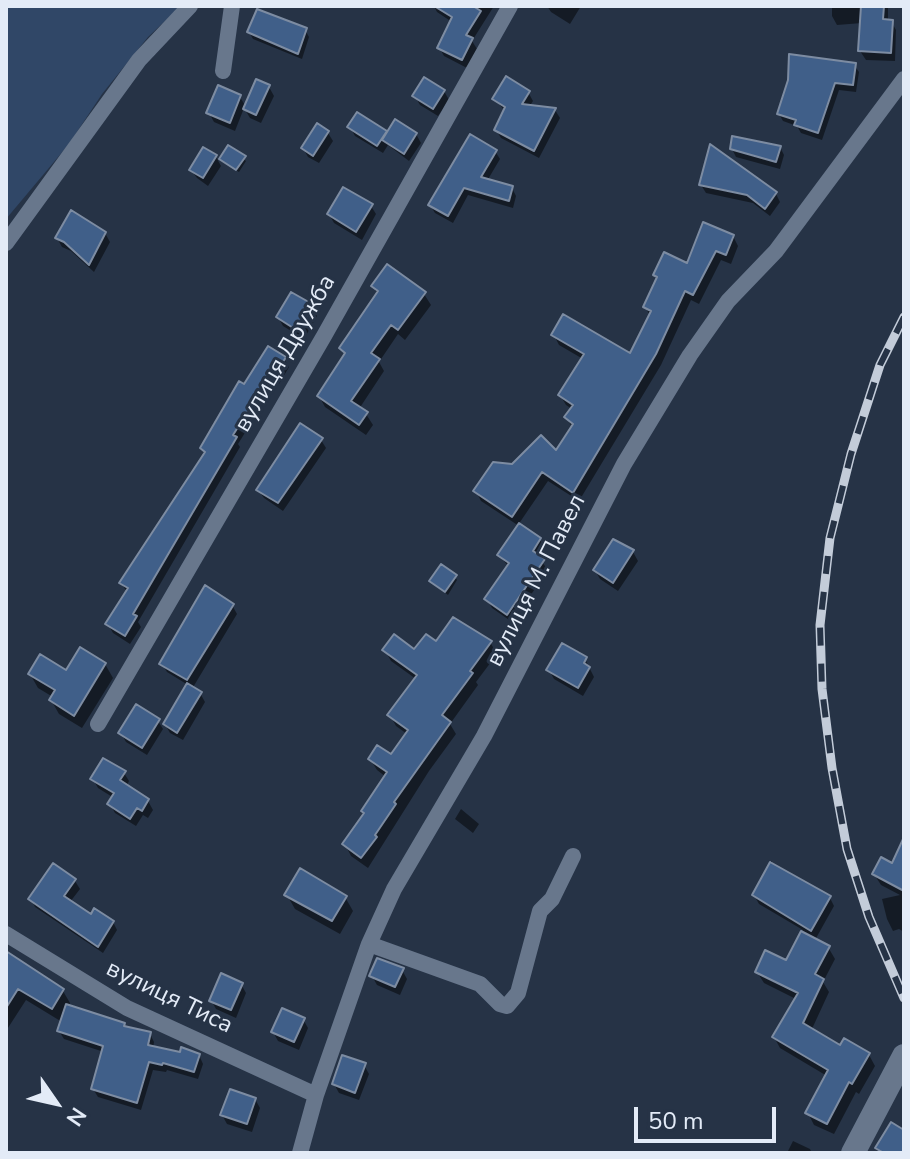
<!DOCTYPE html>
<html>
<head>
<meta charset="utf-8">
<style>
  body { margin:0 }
  #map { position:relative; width:910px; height:1159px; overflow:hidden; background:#263346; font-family:"Nunito Sans",sans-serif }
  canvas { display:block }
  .frame { position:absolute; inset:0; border:8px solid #e3ebf7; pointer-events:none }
  .north { position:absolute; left:16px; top:1063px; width:80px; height:80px; -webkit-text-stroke:6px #263346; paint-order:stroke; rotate:124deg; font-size:22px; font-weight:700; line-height:32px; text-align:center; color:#e3ebf7 }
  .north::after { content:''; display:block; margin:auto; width:28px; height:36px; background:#e3ebf7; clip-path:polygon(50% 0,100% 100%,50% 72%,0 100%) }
  .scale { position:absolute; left:634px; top:1107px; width:142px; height:36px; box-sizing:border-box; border:4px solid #e3ebf7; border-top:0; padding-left:10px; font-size:24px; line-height:28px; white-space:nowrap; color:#e3ebf7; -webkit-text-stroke:6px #263346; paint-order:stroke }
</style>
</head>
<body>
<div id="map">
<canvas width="910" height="1159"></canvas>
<div class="frame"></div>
<div class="north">N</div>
<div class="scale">50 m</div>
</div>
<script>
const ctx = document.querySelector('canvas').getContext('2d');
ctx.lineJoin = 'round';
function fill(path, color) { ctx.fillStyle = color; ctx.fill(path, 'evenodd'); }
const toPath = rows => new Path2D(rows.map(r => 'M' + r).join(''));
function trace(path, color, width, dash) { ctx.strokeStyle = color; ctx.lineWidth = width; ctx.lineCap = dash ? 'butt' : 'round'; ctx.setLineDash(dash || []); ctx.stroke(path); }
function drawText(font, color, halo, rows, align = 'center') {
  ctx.font = font + ' "Nunito Sans",sans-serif'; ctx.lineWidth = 6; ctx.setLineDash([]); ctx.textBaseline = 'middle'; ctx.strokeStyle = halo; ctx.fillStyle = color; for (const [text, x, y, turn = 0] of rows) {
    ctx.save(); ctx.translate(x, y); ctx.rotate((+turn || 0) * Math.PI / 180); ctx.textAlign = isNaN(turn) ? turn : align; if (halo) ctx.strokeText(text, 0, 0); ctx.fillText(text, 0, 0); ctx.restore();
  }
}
fill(toPath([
  [6,6,181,6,148,37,102,94,69,144,6,219]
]), '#304767');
fill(toPath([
  [434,6,494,6,472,41,477,49,467,68,444,56,439,47,452,22,437,12],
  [547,6,581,6,570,24,551,12],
  [832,6,888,6,888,21,891,21,896,30,895,61,866,60,860,51,862,23,837,25,832,16],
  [305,30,309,37,302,59,253,39,249,32],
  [854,65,859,72,856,92,839,90,822,140,801,133,797,126,783,121,779,114],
  [269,87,274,96,261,123,250,118,244,108,235,131,214,122,209,113,240,97,246,107],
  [444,91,449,100,438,116,420,105,415,96],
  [528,92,533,101,529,107,555,110,560,118,539,158,501,138,496,130,505,111,495,99],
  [350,127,385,132,387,135,416,134,421,143,409,161,388,145,383,153,355,136],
  [328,133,333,141,319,163,308,157,303,148],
  [229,147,246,161,239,172,221,161],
  [780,147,784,155,780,169,736,157,732,149],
  [495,151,500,159,487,181,512,188,516,196,513,208,468,195,453,223,435,213,430,205],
  [216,157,221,166,208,186,197,178,191,170],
  [701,185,776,194,780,202,770,216,753,203,706,193],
  [371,206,376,214,362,240,334,223,329,214],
  [105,233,110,242,94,272,71,251,62,247,57,238],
  [733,236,738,246,731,264,721,260,699,304,691,300,661,365,579,501,548,481,518,525,540,540,545,549,539,558,548,570,512,622,492,608,487,599,509,567,499,555,519,526,481,501,476,491,513,466,556,453,572,427,566,417,572,409,566,405,560,395,583,359,559,345,554,335,631,356,651,317,645,307,658,280,655,275,688,266],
  [373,286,424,294,431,305,405,340,398,334,379,362,384,371,359,409,366,414,373,425,366,435,325,407,319,396,346,356,341,348,378,295],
  [312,307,317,316,304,339,283,326,278,317],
  [284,359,289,367,279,384,276,383,238,444,240,447,138,622,141,627,130,644,113,633,108,624,127,592,121,583,206,454,202,448,245,387],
  [321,440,326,448,283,511,264,498,258,490],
  [614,542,633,552,638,561,618,591,600,579,595,570],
  [455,577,457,580,448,595,432,582],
  [232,605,237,614,192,689,200,693,205,702,183,740,170,733,165,724,188,685,167,672,162,664],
  [490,642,497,654,476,682,478,685,450,724,456,734,429,771,368,868,351,856,345,844,386,777,377,770,370,759,392,757,407,734,396,726,390,715,416,679,391,661,385,650,415,652,436,644],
  [585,659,594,677,583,696,554,679,549,670],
  [105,664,113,678,82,728,59,714,51,700,53,697,38,688,30,674,67,673],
  [158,721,163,729,147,755,126,742,121,733],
  [124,773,129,781,126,787,148,801,153,810,148,818,143,815,136,826,115,813,110,804,114,798,98,788,93,779],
  [461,809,479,824,473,833,455,819],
  [904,841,904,932,899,929,893,931,887,919,882,899,900,895,881,885,874,874,893,866],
  [54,866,75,881,80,889,70,902,91,916,113,922,117,930,103,953,35,907,31,899],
  [287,895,345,897,353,911,340,934,295,909],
  [754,895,830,898,834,906,815,940,828,947,835,959,823,982,829,992,811,1031,840,1048,869,1055,875,1066,859,1094,856,1092,834,1134,814,1125,808,1113,827,1076,780,1048,774,1037,796,999,764,983,757,972,786,963,803,930,759,904],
  [6,954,63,991,70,1003,68,1007,124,1024,126,1028,150,1034,154,1042,153,1048,199,1055,203,1064,198,1079,167,1070,166,1072,153,1070,141,1110,98,1097,93,1089,104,1052,64,1039,59,1031,62,1022,26,1000,6,1031],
  [402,970,407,979,400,995,377,985,372,976],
  [241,984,246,993,236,1018,216,1009,211,1000],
  [303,1019,308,1028,299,1050,278,1041,273,1032],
  [364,1065,369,1074,359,1100,339,1093,334,1084],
  [255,1099,260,1108,252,1132,227,1124,222,1115],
  [793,1141,810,1149,812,1153,787,1153]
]), '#0007');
const building = toPath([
  [434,6,473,6,481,11,466,35,473,38,462,60,437,48,452,17,434,6],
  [861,6,884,6,883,19,893,20,891,53,858,51,861,6],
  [257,9,307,28,298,54,247,32,257,9],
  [789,54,856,63,853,85,835,83,818,133,794,125,796,120,777,114,788,80,789,54],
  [506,76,530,91,522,104,556,108,534,151,494,130,505,107,492,99,506,76],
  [424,77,445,90,433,109,412,96,424,77],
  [256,79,270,85,256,115,243,109,256,79],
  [218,85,241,95,230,123,206,113,218,85],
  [357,112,387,131,377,146,347,127,357,112],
  [395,119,417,133,404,154,382,140,395,119],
  [317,123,329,131,313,156,301,148,317,123],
  [470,134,497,150,481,177,513,186,509,201,464,188,448,216,428,205,470,134],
  [732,136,781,146,776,162,730,149,732,136],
  [710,144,777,192,765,209,747,195,699,185,710,144],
  [228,145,246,156,236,170,219,159,228,145],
  [203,147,217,155,203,178,189,170,203,147],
  [343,187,373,204,356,232,327,214,343,187],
  [71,210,106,232,89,265,64,242,55,238,71,210],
  [703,222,734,235,726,255,716,251,693,295,685,291,656,354,573,493,542,472,512,517,473,491,493,462,512,464,541,435,556,450,573,424,564,417,573,405,558,395,584,354,551,335,563,314,630,353,651,311,643,307,657,277,653,275,664,252,687,263,703,222],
  [387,264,426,292,398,330,391,325,371,353,380,359,351,401,368,412,359,425,317,396,345,353,339,348,378,291,371,286,387,264],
  [291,292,314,305,298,331,276,317,291,292],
  [268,346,286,357,274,377,271,375,233,435,237,437,133,614,137,616,125,636,105,624,128,588,119,583,205,452,200,448,239,381,244,384,268,346],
  [300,423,323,438,278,503,256,490,300,423],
  [519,523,541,538,533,551,545,559,507,615,484,599,509,563,497,555,519,523],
  [613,539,634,550,613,583,593,570,613,539],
  [441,564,457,575,445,592,429,581,441,564],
  [205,585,234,604,187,680,159,664,205,585],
  [453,617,492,641,470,671,473,673,442,715,451,722,394,802,396,804,375,835,377,837,361,858,342,844,364,813,361,811,387,772,368,759,377,745,391,754,408,730,387,715,417,675,382,650,394,634,414,649,426,634,436,641,453,617],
  [562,643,587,657,584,663,590,667,578,688,546,670,562,643],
  [80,647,106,663,74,716,49,700,55,690,28,674,40,654,66,670,80,647],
  [187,683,202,692,177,733,163,724,187,683],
  [136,704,160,719,142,748,118,733,136,704],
  [103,758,126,771,120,780,149,799,142,811,137,808,130,819,107,804,114,793,90,779,103,758],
  [904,837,904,891,872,874,881,857,892,863,904,837],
  [770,862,831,896,811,931,752,895,770,862],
  [53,863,76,879,64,896,91,914,94,908,114,921,98,947,28,899,53,863],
  [300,868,347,896,332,921,284,895,300,868],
  [801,931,830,946,815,974,824,979,803,1023,840,1045,844,1038,870,1053,852,1084,849,1082,827,1124,805,1113,828,1070,772,1037,798,993,755,972,765,950,786,960,801,931],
  [6,951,64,989,52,1009,18,989,6,1008,6,951],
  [377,958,404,968,395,987,369,976,377,958],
  [221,973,243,983,231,1010,209,1001,221,973],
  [66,1004,125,1023,124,1026,151,1032,148,1045,180,1052,181,1047,200,1054,194,1072,163,1063,162,1065,149,1062,137,1103,91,1089,103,1046,57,1031,66,1004],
  [282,1008,305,1018,294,1042,271,1032,282,1008],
  [342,1055,366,1063,355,1093,332,1084,342,1055],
  [230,1089,256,1098,247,1124,220,1115,230,1089],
  [891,1122,904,1130,904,1153,884,1153,875,1148,891,1122]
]);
fill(building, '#405f89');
trace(building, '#7d8ca2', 2);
trace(toPath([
  [223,71,232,6],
  [6,243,139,60,190,6],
  [98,724,324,336,510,6],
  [6,934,127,1008,316,1095],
  [369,944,480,984,500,1004,507,1006,518,993,540,911,552,899,573,856],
  [300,1153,316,1095,369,944,394,889,484,736,624,464,690,355,728,301,776,251,904,79]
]), '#68778c', 16);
trace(toPath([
  [853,1153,904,1056]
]), '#68778c', 24);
const rail = toPath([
  [904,317,880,365,851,454,830,538,820,625,822,689,832,768,847,849,869,917,904,998]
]);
trace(rail, '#c3ccd9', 9);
trace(rail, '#263346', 6, [18]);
drawText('24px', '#e3ebf7', '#263346', [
  ["вулиця Дружба",286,354,-60],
  ["вулиця М. Павел",537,581,-63],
  ["вулиця Тиса",169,998,26]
]);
</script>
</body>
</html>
